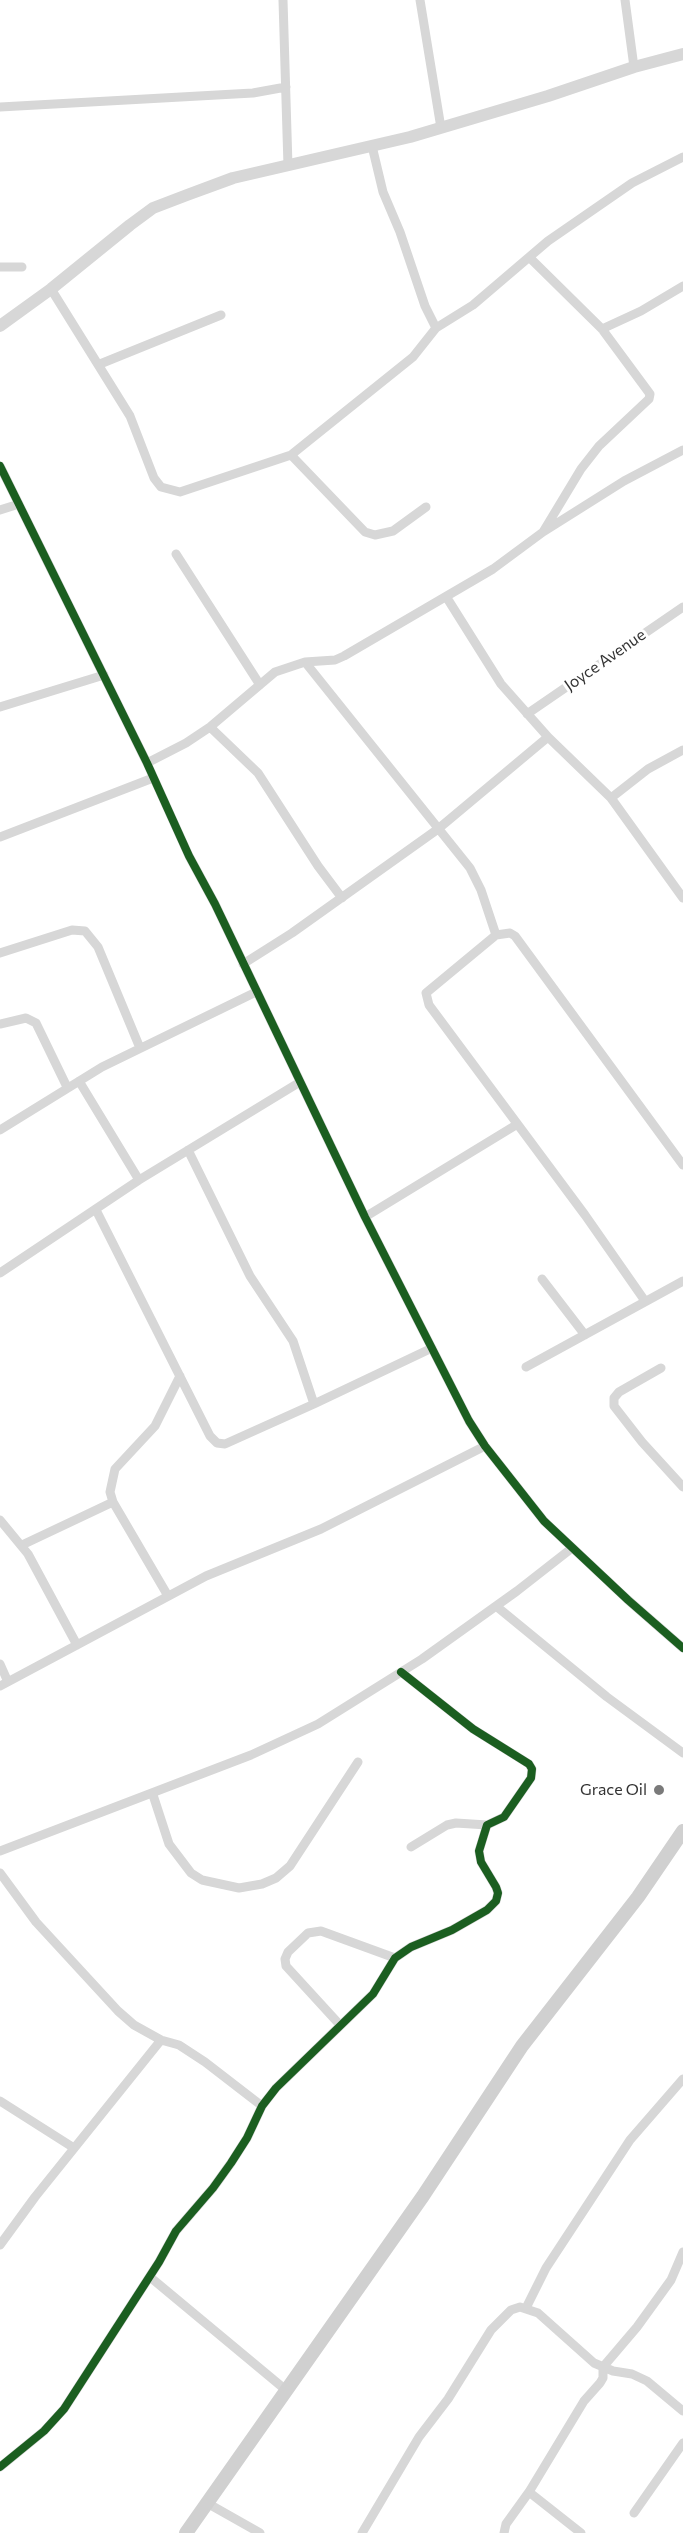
<!DOCTYPE html>
<html>
<head>
<meta charset="utf-8">
<style>
  body { margin:0 }
  canvas { display:block; background:#fff }
</style>
</head>
<body>
<canvas width="683" height="2533"></canvas>
<script>
const ctx = document.querySelector('canvas').getContext('2d');
ctx.lineJoin = 'round';
const toPath = rows => new Path2D(rows.map(r => 'M' + r).join(''));
function trace(path, color, width, dash) { ctx.strokeStyle = color; ctx.lineWidth = width; ctx.lineCap = dash ? 'butt' : 'round'; ctx.setLineDash(dash || []); ctx.stroke(path); }
function drawText(font, color, halo, rows, align = 'center') {
  ctx.font = font + ' Commissioner,sans-serif'; ctx.lineWidth = 6; ctx.setLineDash([]); ctx.textBaseline = 'middle'; ctx.strokeStyle = halo; ctx.fillStyle = color; for (const [text, x, y, turn = 0] of rows) {
    ctx.save(); ctx.translate(x, y); ctx.rotate((+turn || 0) * Math.PI / 180); ctx.textAlign = isNaN(turn) ? turn : align; if (halo) ctx.strokeText(text, 0, 0); ctx.fillText(text, 0, 0); ctx.restore();
  }
}
trace(toPath([
  [283,0,288,166],
  [420,0,441,128],
  [625,0,634,67],
  [0,107,253,93,286,87],
  [372,146,383,192,400,232,425,306,436,328],
  [530,258,602,329,650,394,649,399,599,446,581,469,543,532],
  [0,267,22,267],
  [51,289,130,416,154,478,161,487,180,492,291,455,413,357,436,328,473,305,548,241,632,183,683,157],
  [602,329,641,311,683,286],
  [100,364,221,315],
  [291,455,365,532,375,535,393,531,426,507],
  [0,466,147,763,189,856,215,904,365,1217,469,1421,485,1446,544,1521,628,1600,683,1648],
  [0,510,19,504],
  [176,554,260,685],
  [447,598,501,684,548,737,611,798,683,898],
  [305,662,470,868,481,890,496,935],
  [0,707,104,675],
  [527,714,683,607],
  [210,727,258,773,318,866,342,898],
  [147,763,186,743,210,727,275,672,305,662,335,660,344,656,493,569,543,532,624,481,683,450],
  [611,798,648,769,683,750],
  [0,837,153,778],
  [0,953,72,930,85,931,98,947,140,1048],
  [243,964,292,933,438,829,548,737],
  [0,1024,26,1018,36,1023,67,1087],
  [79,1081,139,1180],
  [0,1130,102,1067,256,992],
  [188,1150,250,1276,293,1341,314,1404,432,1348],
  [96,1210,210,1436,217,1443,225,1444,314,1404],
  [365,1217,516,1125],
  [0,1273,139,1180,300,1082],
  [542,1279,585,1335],
  [645,1301,585,1215,429,1005,426,993,496,935,510,933,515,936,683,1165],
  [526,1367,683,1281],
  [661,1368,619,1392,614,1398,614,1406,642,1442,683,1487],
  [0,1520,28,1554,77,1645],
  [22,1545,113,1502],
  [168,1596,113,1502,110,1492,115,1469,155,1426,180,1376],
  [496,1606,607,1697,683,1753],
  [0,1664,8,1682],
  [0,1686,206,1576,321,1529,485,1446],
  [153,1795,169,1844,191,1873,202,1880,239,1888,262,1884,276,1878,290,1866,358,1762],
  [411,1847,447,1825,456,1823,487,1825],
  [0,1851,251,1755,318,1724,422,1659,517,1591,572,1548],
  [0,1873,36,1922,118,2011,134,2025,161,2040,179,2045,205,2062,262,2106],
  [340,2025,286,1966,285,1959,288,1952,308,1933,321,1931,395,1958],
  [0,2101,74,2148],
  [0,2245,35,2197,161,2040],
  [150,2277,287,2391],
  [526,2308,546,2268,630,2140,683,2079],
  [0,2467,44,2431,64,2409,159,2262,176,2231,213,2188,231,2163,247,2138,262,2106,276,2088,373,1994,395,1958,411,1947,452,1930,487,1910,496,1901,498,1893,496,1887,481,1862,479,1851,487,1825,504,1817,531,1778,532,1769,529,1764,473,1729,401,1672],
  [529,2492,581,2533],
  [207,2503,260,2533],
  [634,2513,683,2443],
  [362,2533,419,2437,448,2399,491,2330,511,2310,520,2307,538,2313,594,2363,613,2371,632,2374,647,2381,683,2411],
  [504,2533,506,2524,529,2492,584,2401,600,2383,603,2378,603,2367,637,2327,671,2280,683,2252]
]), '#d7d7d7', 9);
trace(toPath([
  [0,326,51,289,130,225,153,208,187,195,233,178,410,137,548,96,634,67,683,54]
]), '#d7d7d7', 12);
trace(toPath([
  [186,2533,423,2196,522,2046,638,1897,683,1831]
]), '#d0d0d0', 14);
trace(toPath([
  [0,466,147,763,189,856,215,904,365,1217,469,1421,485,1446,544,1521,628,1600,683,1648],
  [0,2467,44,2431,64,2409,159,2262,176,2231,213,2188,231,2163,247,2138,262,2106,276,2088,373,1994,395,1958,411,1947,452,1930,487,1910,496,1901,498,1893,496,1887,481,1862,479,1851,487,1825,504,1817,531,1778,532,1769,529,1764,473,1729,401,1672]
]), '#1b5e20', 8);
for (const [x, y, r, color] of [
  [659,1790,6,"#7a7a7a"]
]) { const dot = new Path2D(); dot.arc(x, y, r, 0, 2 * Math.PI); ctx.fillStyle = color; ctx.fill(dot); trace(dot, '#fff', 2); }
drawText('16px', '#333', '#fff', [
  ["Joyce Avenue",605,660,-35]
]);
drawText('16px', '#333', '#fff', [
  ["Grace Oil",647,1790]
], 'right');
</script>
</body>
</html>
